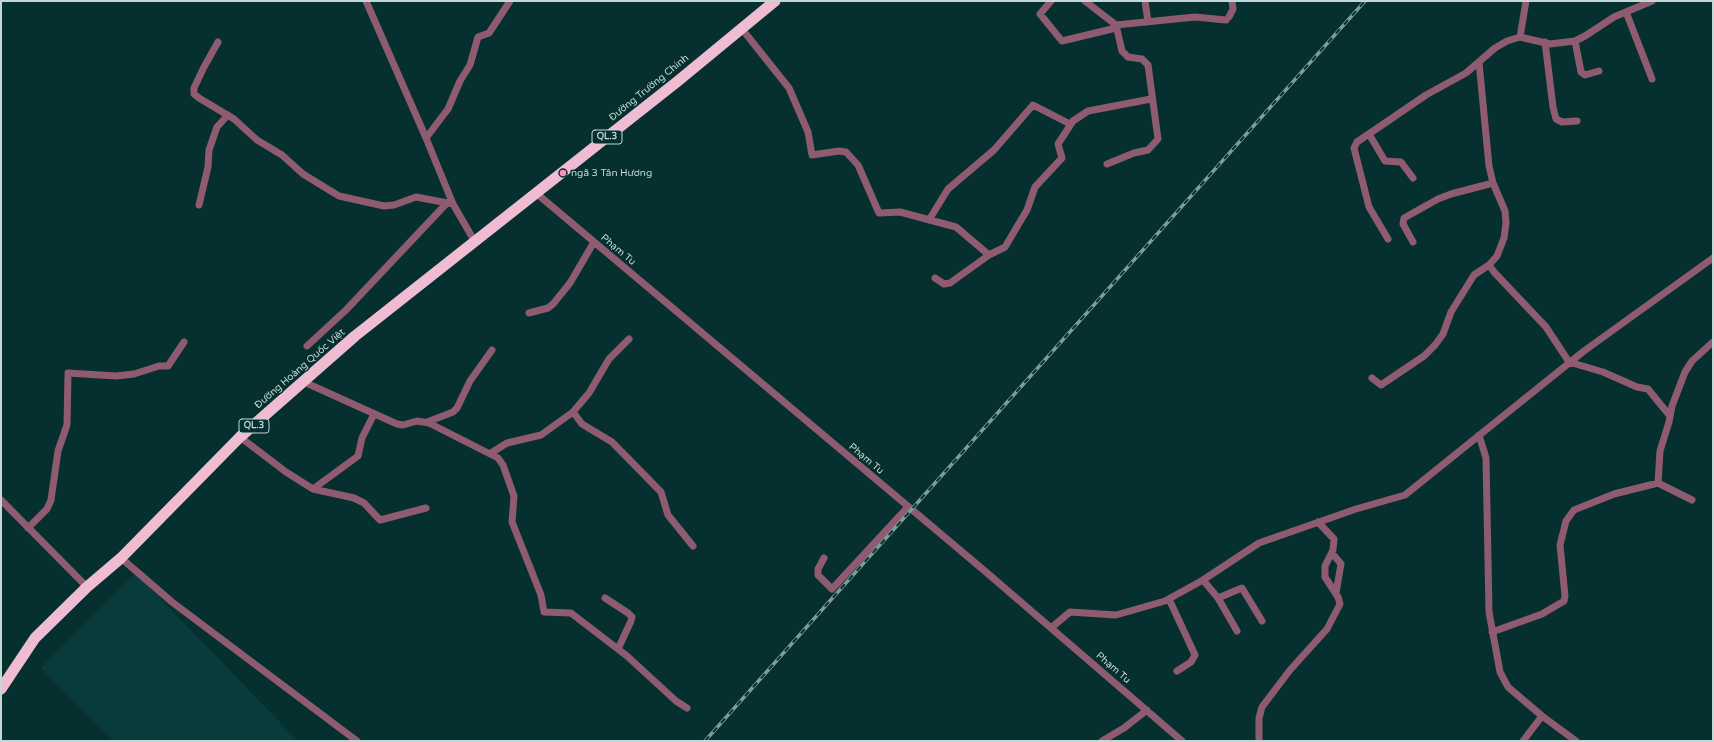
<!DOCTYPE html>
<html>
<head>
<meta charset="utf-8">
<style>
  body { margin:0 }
  #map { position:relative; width:1714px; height:742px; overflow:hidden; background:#062f2f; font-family:"Varela Round",sans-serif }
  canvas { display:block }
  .frame { position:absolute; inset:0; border:2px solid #c3d7d7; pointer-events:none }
</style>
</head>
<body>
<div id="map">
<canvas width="1714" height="742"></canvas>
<div class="frame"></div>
</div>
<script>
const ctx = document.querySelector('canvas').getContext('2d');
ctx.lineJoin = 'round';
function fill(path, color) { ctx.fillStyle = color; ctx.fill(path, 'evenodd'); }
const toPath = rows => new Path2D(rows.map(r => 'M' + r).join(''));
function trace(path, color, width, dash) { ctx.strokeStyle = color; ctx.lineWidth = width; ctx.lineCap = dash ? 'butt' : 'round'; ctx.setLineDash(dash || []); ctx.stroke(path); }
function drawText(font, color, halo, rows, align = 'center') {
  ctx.font = font + ' "Varela Round",sans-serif'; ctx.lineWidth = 3; ctx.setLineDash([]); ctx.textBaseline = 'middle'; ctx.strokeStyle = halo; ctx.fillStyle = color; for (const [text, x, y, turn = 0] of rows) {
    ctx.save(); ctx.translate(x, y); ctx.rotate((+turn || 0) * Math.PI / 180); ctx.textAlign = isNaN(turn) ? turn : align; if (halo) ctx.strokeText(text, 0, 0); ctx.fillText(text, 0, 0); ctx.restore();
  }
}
fill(toPath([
  [136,573,298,741,114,741,41,668]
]), '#083b3c');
trace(toPath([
  [366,1,426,138,453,204,475,242],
  [1051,1,1040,14,1062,41,1116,28],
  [1085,1,1116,25,1195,17,1226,20],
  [1145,1,1148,22],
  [1626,12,1652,79],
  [1229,17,1233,9,1232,1],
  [742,29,789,88,808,132,812,155,839,151,846,152,858,165,879,213,900,212,956,227,989,255],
  [1520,37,1526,1],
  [1575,41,1581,72,1585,75,1599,71],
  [218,42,204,67,194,88,194,94,199,98,234,119,257,140,282,155,303,174,339,196,384,206,394,205,416,197,453,204],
  [1545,42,1553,107,1556,119,1562,122,1577,121],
  [1479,62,1489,166,1493,183,1505,211,1506,223,1504,238,1497,256,1489,265,1494,272,1546,327,1569,362,1603,372,1637,387,1648,389,1670,416],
  [1369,134,1385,161,1401,162,1413,178],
  [426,138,448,109,460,81,470,65,478,37,489,33,510,1],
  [1107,164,1134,153,1148,150,1158,139,1148,65,1142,59,1128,57,1122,51,1116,25],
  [536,193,986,572,1182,741],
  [199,205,208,167,209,150,217,127,228,115],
  [929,220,948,189,994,150,1033,105,1070,124],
  [1388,239,1369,207,1354,148,1357,142,1426,95,1466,73,1495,48,1507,41,1520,37,1550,44,1575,41,1585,36,1614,17,1652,1],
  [1413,242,1403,224,1404,218,1438,199,1451,194,1493,183],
  [935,278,944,284,950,283,989,255,1005,247,1027,210,1035,187,1062,158,1058,144,1073,121,1088,111,1151,99],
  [529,313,548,308,553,304,570,283,594,242],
  [307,346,346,310,446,204],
  [1372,378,1381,385,1424,356,1435,345,1443,334,1451,312,1474,275,1489,265],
  [304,382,397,424,403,425,417,421,429,423,498,458,503,465,514,496,512,522,541,595,544,612,571,613,627,656,676,701,687,708],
  [573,412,582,424,612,442,661,492,668,515,693,546],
  [427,422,453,412,457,408,470,381,492,350],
  [1479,435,1486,458,1489,612,1500,672,1508,687,1542,716,1576,741],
  [240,437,286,472,313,489,354,498,364,503,380,520,426,508],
  [491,453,507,443,541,435,573,412,589,393,609,359,629,339],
  [1658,483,1660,451,1669,422,1672,406,1685,372,1692,361,1713,342],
  [313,489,358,456,362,438,374,414],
  [1,500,87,587],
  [28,528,47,509,51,500,58,451,67,425,68,373,116,376,134,374,159,366,168,366,184,342],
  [1332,553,1341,564,1336,593],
  [121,558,172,602,357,741],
  [824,558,818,569,818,575,832,589,908,507],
  [1203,580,1218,598,1237,631],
  [605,598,628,613,632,617,631,621,618,649],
  [1218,598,1242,588,1262,621],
  [1169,599,1195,655,1191,662,1177,671],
  [1051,628,1070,612,1116,615,1165,601,1203,580,1259,543,1356,509,1405,495,1584,351,1713,258],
  [1492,632,1542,614,1564,601,1565,596,1560,545,1566,521,1574,510,1614,494,1658,483,1692,500],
  [1102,741,1124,728,1147,710],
  [1259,741,1259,718,1262,707,1290,670,1327,629,1340,604,1338,597,1325,577,1325,566,1333,550,1334,539,1318,522],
  [1523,741,1542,716]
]), '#8e5b71', 7);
trace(toPath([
  [1,689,35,638,87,587,121,558,240,437,355,336,678,81,775,1]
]), '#f0bcd1', 11);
const rail = toPath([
  [705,741,1365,1]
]);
trace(rail, '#809b9b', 3.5);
trace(rail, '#062f2f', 2, [6]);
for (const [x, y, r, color] of [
  [563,173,4,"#fd8ec0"]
]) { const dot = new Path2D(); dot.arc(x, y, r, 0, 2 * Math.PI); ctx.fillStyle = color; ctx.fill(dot); trace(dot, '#062f2f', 1.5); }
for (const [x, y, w] of [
  [607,137,30],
  [254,426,30]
]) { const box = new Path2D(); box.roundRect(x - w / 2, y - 7, w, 14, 3); ctx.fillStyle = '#062f2f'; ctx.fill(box); trace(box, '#c3d7d7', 1); }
drawText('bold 9px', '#c3d7d7', null, [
  ["QL.3",607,137],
  ["QL.3",254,426]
]);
drawText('10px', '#c3d7d7', '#062f2f', [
  ["Đường Trường Chinh",649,88,-39],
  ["Phạm Tu",618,250,40],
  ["Đường Hoàng Quốc Việt",300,369,-41],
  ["Phạm Tu",866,459,40],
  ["Phạm Tu",1113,668,41]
]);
drawText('10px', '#c3d7d7', '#062f2f', [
  ["ngã 3 Tân Hương",571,173]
], 'left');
</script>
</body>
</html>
